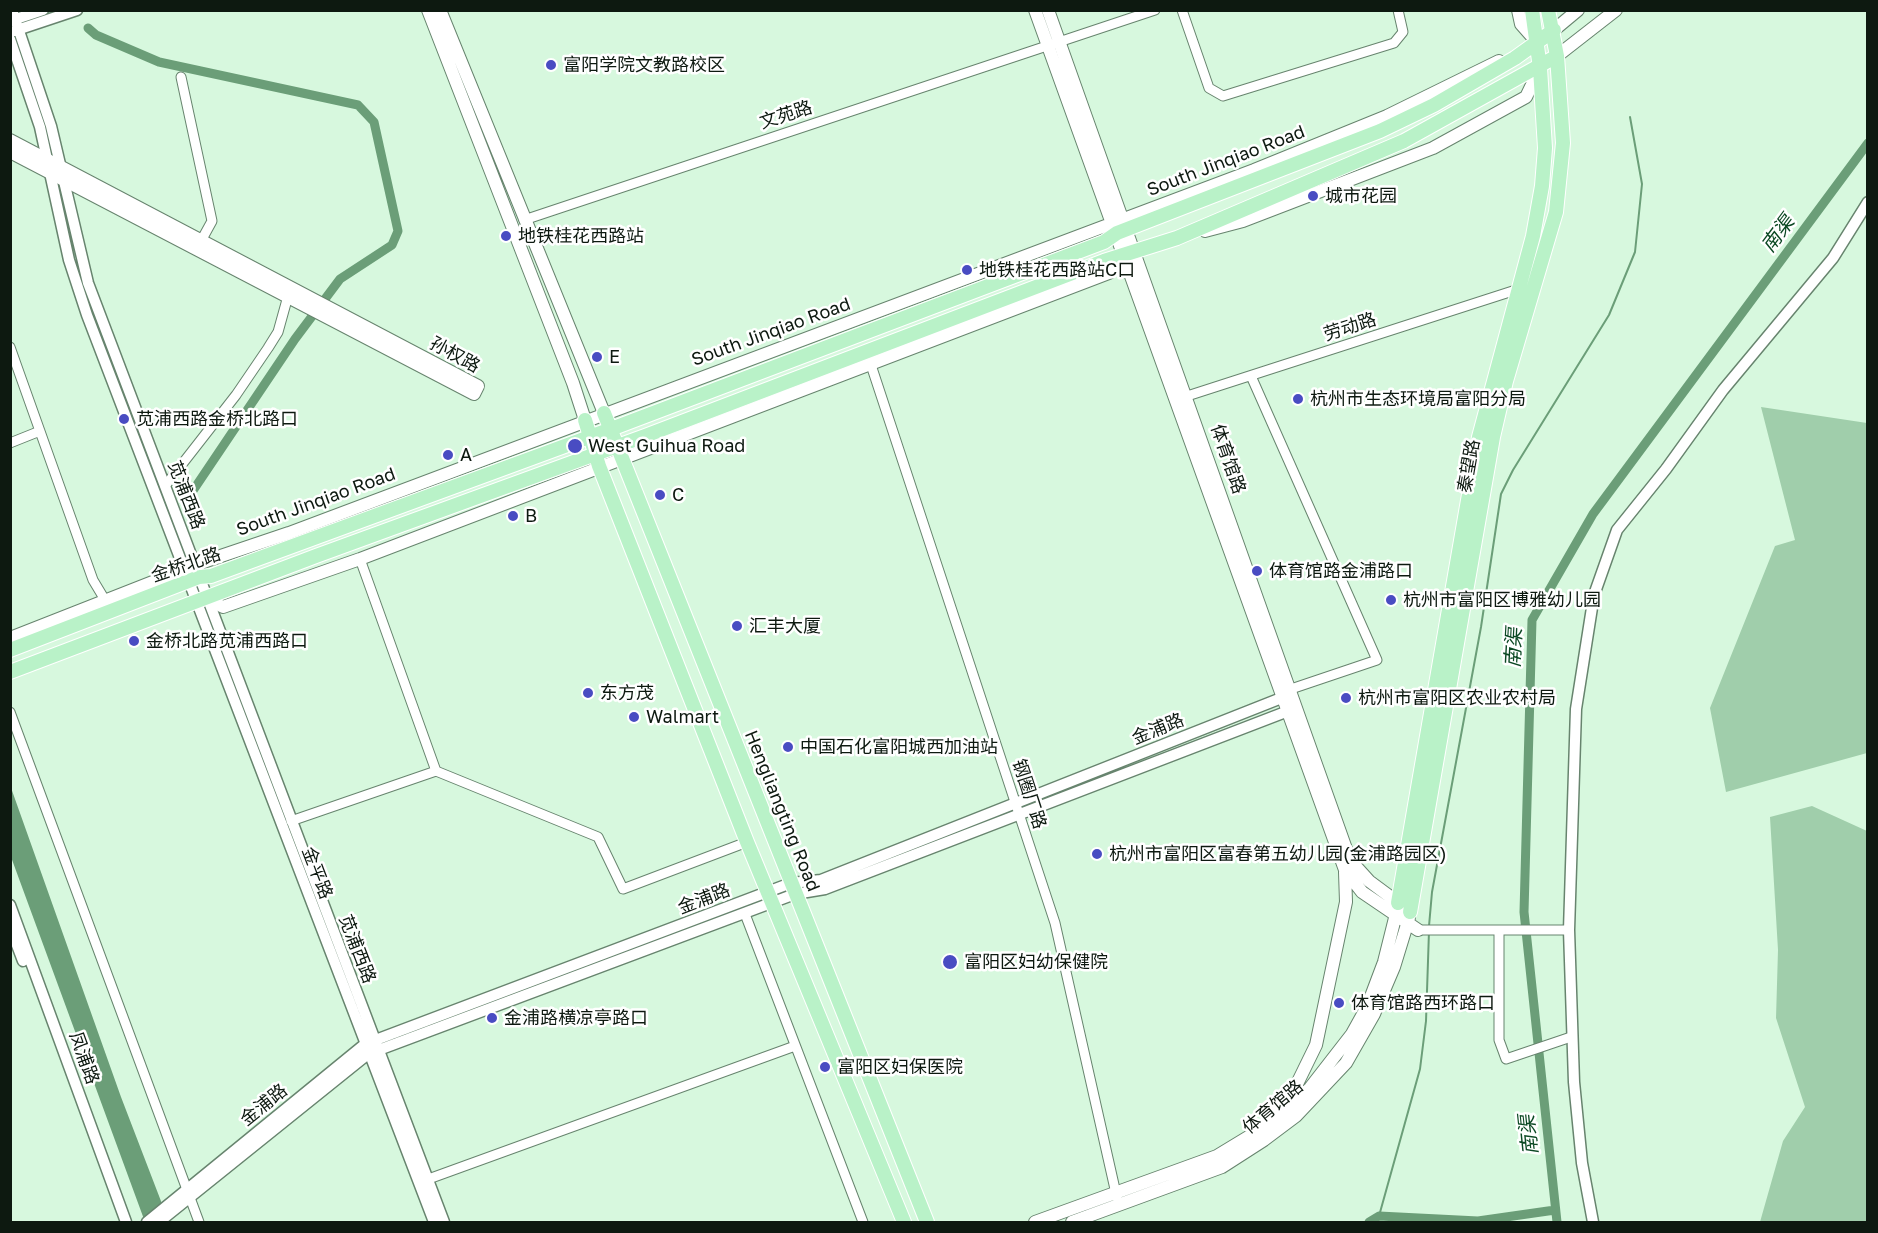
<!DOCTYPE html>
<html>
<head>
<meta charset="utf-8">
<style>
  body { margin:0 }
  #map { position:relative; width:1878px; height:1233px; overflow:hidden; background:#d7f8de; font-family:"Golos Text",sans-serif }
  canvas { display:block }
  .frame { position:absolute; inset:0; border:12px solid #0d1910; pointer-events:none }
</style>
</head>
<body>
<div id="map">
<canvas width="1878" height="1233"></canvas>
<div class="frame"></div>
</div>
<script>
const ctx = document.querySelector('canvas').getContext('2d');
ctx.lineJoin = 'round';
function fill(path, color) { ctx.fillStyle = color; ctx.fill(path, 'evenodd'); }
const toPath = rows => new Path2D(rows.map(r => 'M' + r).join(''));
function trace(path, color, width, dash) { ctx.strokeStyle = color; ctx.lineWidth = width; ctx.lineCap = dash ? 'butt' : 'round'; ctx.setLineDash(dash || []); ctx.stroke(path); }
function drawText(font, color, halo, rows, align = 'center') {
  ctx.font = font + ' "Golos Text","Noto Sans SC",sans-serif'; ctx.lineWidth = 5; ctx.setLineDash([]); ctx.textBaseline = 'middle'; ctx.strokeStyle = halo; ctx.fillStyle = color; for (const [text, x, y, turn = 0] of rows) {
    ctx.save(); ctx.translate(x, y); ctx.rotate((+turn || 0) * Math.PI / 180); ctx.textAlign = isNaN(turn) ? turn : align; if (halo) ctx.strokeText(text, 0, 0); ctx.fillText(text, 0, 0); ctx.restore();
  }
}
fill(toPath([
  [1761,407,1867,423,1867,753,1726,792,1710,708,1775,546,1795,540],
  [1812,806,1867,831,1867,1222,1760,1222,1783,1141,1805,1107,1776,1018,1778,950,1770,817]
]), '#a0ceab');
fill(toPath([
  [10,785,121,1097,169,1222,145,1222,11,857]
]), '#6b9e78');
trace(toPath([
  [1429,926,1432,892,1481,627,1501,494,1513,470,1609,315,1635,252,1642,184,1630,117],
  [1379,1216,1420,1069,1426,1021,1429,931]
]), '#6b9e78', 2);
trace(toPath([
  [88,28,96,35,159,62,358,105,374,122,398,231,392,245,340,279,295,339,188,498],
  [1369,1222,1379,1216,1478,1221,1555,1210],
  [1557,1222,1524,912,1532,620,1593,514,1868,143]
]), '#6b9e78', 9);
const minor = toPath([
  [1182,10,1209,88,1223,96,1394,43,1403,32,1398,10],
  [181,77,212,221,201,241],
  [524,220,1155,10],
  [10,347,93,580,105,600],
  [871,365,1055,923,1117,1198],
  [1251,376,1377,660,1291,689],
  [1181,398,1522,288],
  [10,443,40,431],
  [165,486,236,395,268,348,278,332,288,296],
  [360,559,436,771],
  [10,712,199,1222],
  [291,821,436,771,598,837,623,889,747,842],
  [745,914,863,1222],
  [1418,930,1569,930],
  [1499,931,1499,1040,1506,1059,1571,1037],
  [423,1181,795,1046]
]);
const tertiary = toPath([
  [12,10,51,126,88,283,444,1222],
  [10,21,43,10],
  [14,31,77,10],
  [10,39,40,127,69,260,87,315,434,1222],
  [10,905,126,1222],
  [10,927,23,961],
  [147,1222,365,1044,791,883,821,880,1289,695],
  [159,1222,368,1054,795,894,825,889,1296,708],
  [1593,1222,1582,1163,1574,1082,1569,930,1576,709,1594,595,1617,530,1666,469,1723,390,1833,258,1868,202]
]);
const secondary = toPath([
  [428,10,573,383,585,420],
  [440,10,604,413],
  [1035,10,1345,870,1362,892,1418,930],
  [1048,10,1350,860,1369,881,1404,907],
  [1518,10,1521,24,1536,41,1533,43],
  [1554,30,1578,10],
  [1557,56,1616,10],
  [10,140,478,386,474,394,10,152],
  [1205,231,1243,221,1433,148,1526,97,1540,68],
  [207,599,223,607,360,559,1109,273,1125,255],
  [10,638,206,561,289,533,1254,170,1387,116,1499,61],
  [1275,1113,1294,1090,1316,1045,1346,902,1345,872],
  [1035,1222,1217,1156,1278,1119,1310,1088,1352,1034,1367,1007,1384,962,1397,910],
  [1072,1222,1222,1167,1264,1140,1296,1116,1346,1063,1374,1014,1394,967,1409,918]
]);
const primary = toPath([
  [604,413,927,1222],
  [585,420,599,466,747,842,904,1222],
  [10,650,199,577,211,576,611,429,1104,242,1117,233,1380,131,1434,105,1515,58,1554,30],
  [10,672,316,556,645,436,1104,261,1177,238,1404,141,1557,56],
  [1398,903,1479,437,1533,236,1542,186,1545,148,1540,68,1532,10],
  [1410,912,1493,437,1506,381,1556,212,1563,143,1557,56,1548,10]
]);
trace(minor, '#67846e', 11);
trace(tertiary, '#67846e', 13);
trace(secondary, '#67846e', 14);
trace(primary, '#fff', 16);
trace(minor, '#fff', 9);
trace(tertiary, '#fff', 10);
trace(secondary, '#fff', 12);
trace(primary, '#b9f2c8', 14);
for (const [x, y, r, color] of [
  [551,65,6,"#494cc2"],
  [1313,196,6,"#494cc2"],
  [506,236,6,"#494cc2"],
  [967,270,6,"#494cc2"],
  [597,357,6,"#494cc2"],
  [1298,399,6,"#494cc2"],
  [124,419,6,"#494cc2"],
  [575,446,8,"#494cc2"],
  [448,455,6,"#494cc2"],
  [660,495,6,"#494cc2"],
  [513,516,6,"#494cc2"],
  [1257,571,6,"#494cc2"],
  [1391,600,6,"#494cc2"],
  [737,626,6,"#494cc2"],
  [134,641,6,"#494cc2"],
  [588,693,6,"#494cc2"],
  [1346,698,6,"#494cc2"],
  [634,717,6,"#494cc2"],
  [788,747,6,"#494cc2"],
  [1097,854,6,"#494cc2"],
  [950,962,8,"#494cc2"],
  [1339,1003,6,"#494cc2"],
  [492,1018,6,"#494cc2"],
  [825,1067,6,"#494cc2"]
]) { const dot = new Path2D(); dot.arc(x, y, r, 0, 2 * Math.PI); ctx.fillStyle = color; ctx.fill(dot); trace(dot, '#fff', 2); }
drawText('18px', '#0d1910', '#fff', [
  ["富阳学院文教路校区",563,65],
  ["城市花园",1325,196],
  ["地铁桂花西路站",518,236],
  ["地铁桂花西路站C口",979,270],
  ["E",609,357],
  ["杭州市生态环境局富阳分局",1310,399],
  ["苋浦西路金桥北路口",136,419],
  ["West Guihua Road",588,446],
  ["A",460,455],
  ["C",672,495],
  ["B",525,516],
  ["体育馆路金浦路口",1269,571],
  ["杭州市富阳区博雅幼儿园",1403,600],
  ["汇丰大厦",749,626],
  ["金桥北路苋浦西路口",146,641],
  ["东方茂",600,693],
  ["杭州市富阳区农业农村局",1358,698],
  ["Walmart",646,717],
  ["中国石化富阳城西加油站",800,747],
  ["杭州市富阳区富春第五幼儿园(金浦路园区)",1109,854],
  ["富阳区妇幼保健院",964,962],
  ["体育馆路西环路口",1351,1003],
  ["金浦路横凉亭路口",504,1018],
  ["富阳区妇保医院",837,1067]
], 'left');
drawText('18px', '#0d1910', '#fff', [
  ["文苑路",786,115,-18],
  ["South Jinqiao Road",1226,161,-21],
  ["劳动路",1350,327,-18],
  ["South Jinqiao Road",771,332,-20],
  ["孙权路",455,355,29],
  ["体育馆路",1228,459,71],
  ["秦望路",1469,466,-80],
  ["苋浦西路",186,495,69],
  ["South Jinqiao Road",316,502,-20],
  ["金桥北路",186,565,-19],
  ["金浦路",1158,729,-22],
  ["钢圈厂路",1029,794,72],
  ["Hengliangting Road",782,811,68],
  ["金平路",317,873,69],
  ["金浦路",704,899,-21],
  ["苋浦西路",357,949,69],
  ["凤浦路",84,1058,70],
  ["金浦路",264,1105,-39],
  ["体育馆路",1273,1107,-40]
]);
drawText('italic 20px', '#0c4924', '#fff', [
  ["南渠",1778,234,-53],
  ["南渠",1514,648,-87],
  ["南渠",1529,1135,-96]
]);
</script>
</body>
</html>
